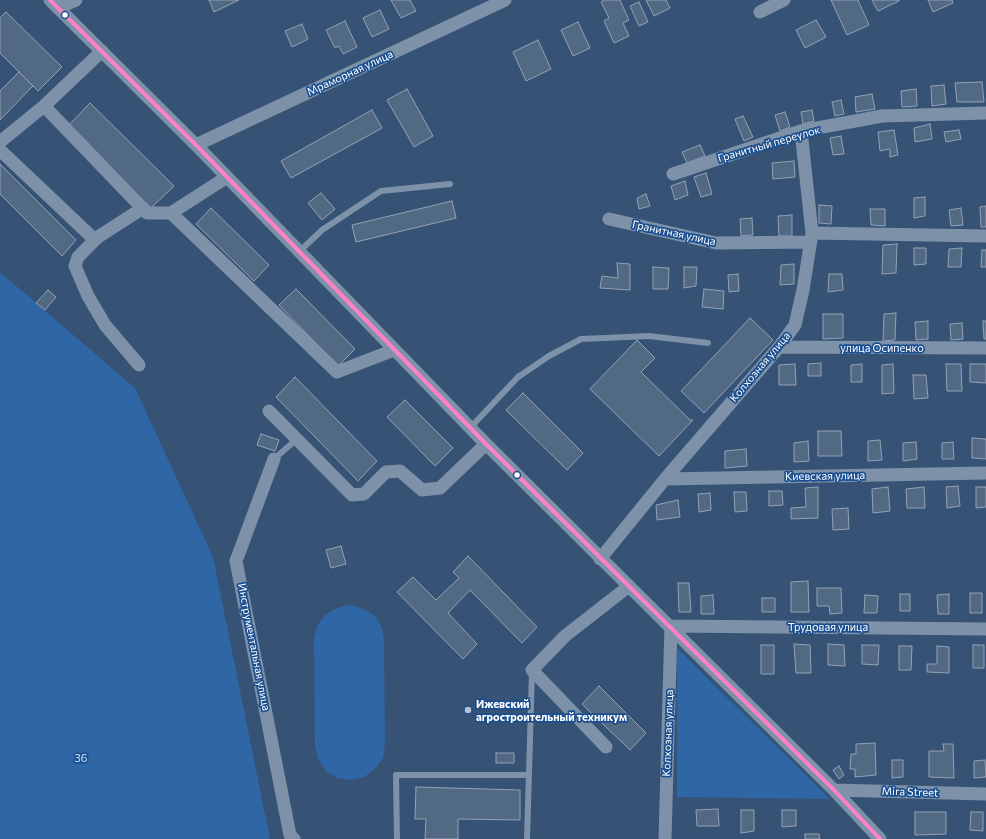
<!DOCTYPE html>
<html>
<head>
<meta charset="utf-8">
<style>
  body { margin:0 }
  canvas { display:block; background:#365274 }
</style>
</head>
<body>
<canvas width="986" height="839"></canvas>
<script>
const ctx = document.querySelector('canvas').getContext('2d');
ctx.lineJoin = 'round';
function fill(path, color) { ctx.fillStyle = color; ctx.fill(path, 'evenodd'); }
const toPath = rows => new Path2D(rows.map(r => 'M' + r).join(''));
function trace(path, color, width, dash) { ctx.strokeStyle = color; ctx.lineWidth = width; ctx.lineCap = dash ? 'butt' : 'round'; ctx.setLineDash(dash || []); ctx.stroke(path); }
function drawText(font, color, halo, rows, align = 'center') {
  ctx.font = font + ' Commissioner,sans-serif'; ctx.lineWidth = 3.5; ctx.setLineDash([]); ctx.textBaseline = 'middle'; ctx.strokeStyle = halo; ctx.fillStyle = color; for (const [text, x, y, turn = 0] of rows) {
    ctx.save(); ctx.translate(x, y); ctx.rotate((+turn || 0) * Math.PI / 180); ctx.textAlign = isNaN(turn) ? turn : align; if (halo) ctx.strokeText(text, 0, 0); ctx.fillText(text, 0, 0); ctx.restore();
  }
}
fill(toPath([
  [0,272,135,388,213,557,270,839,0,839],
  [350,605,364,609,375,616,382,628,384,641,385,744,383,758,375,769,364,777,351,780,337,778,326,771,318,759,315,746,314,640,317,626,325,615,337,608],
  [677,648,830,799,677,797]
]), '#2f66a5');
const building = toPath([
  [209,0,239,0,214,12,209,0],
  [391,0,410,0,416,11,401,18,391,0],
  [604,0,620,0,629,20,623,23,629,36,614,43,604,21,609,18,601,2,604,0],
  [646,0,666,0,670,8,654,16,646,0],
  [831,0,858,0,869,25,847,35,831,0],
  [872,0,899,0,899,1,878,11,872,0],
  [928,0,952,0,953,3,933,12,928,0],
  [639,2,648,22,639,26,630,6,639,2],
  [380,10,389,29,372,37,363,18,380,10],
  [6,12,62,67,38,91,0,53,0,18,6,12],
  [816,20,826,37,805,48,796,30,816,20],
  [345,21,357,47,343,54,339,46,335,48,326,30,345,21],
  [578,22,590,48,573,56,561,30,578,22],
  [302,24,308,39,292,47,285,31,302,24],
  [538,40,551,69,526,81,513,52,538,40],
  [19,72,33,86,0,120,0,91,19,72],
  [982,82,984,102,957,102,955,83,982,82],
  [944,85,946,104,932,106,931,86,944,85],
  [407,89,433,136,414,147,387,100,407,89],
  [916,89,917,106,902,107,901,91,916,89],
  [872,94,875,109,856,112,855,97,872,94],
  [841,100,844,114,835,116,832,102,841,100],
  [90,103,174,186,151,208,68,126,90,103],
  [372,110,382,128,291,178,281,161,372,110],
  [812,110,814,121,803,124,801,112,812,110],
  [785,112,790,127,780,131,775,115,785,112],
  [743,116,753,137,744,141,735,119,743,116],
  [930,124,932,139,915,142,914,128,930,124],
  [894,130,898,155,890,157,890,149,880,151,878,132,894,130],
  [959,130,961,139,946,142,944,132,959,130],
  [841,136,844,154,833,155,830,138,841,136],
  [700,145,705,156,687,163,682,152,700,145],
  [794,161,795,177,773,179,772,163,794,161],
  [0,164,76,240,62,256,0,194,0,164],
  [706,173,712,194,701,197,694,177,706,173],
  [685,181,688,195,675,200,671,186,685,181],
  [321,193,335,209,322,220,308,203,321,193],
  [646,194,650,206,639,209,637,198,646,194],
  [925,197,925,216,914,218,914,198,925,197],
  [452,201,456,218,356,242,352,225,452,201],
  [819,205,832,206,831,224,819,223,819,205],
  [986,206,986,227,981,227,980,207,986,206],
  [211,208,269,265,254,281,196,224,211,208],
  [961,208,963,225,951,226,949,210,961,208],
  [870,209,885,209,885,226,871,225,870,209],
  [792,215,792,236,779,236,778,216,792,215],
  [752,218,753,235,741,236,740,219,752,218],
  [897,244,896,273,882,274,883,245,897,244],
  [914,248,926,248,926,264,914,265,914,248],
  [962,248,961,267,948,267,949,249,962,248],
  [982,250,986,250,986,267,981,267,982,250],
  [617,263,630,264,630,290,600,288,602,276,618,278,617,263],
  [794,264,794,284,780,285,781,265,794,264],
  [653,267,669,268,668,289,653,289,653,267],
  [684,267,697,267,696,286,684,288,684,267],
  [738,274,739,291,729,292,728,275,738,274],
  [829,274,842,274,843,290,828,292,829,274],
  [296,289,355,349,338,366,279,305,296,289],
  [704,289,724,291,723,309,702,307,704,289],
  [48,290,56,297,45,310,36,303,48,290],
  [896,313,895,340,883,341,884,314,896,313],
  [823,314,843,314,843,338,823,339,823,314],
  [750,318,773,340,704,413,681,391,750,318],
  [928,321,928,339,916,340,915,322,928,321],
  [983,321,986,321,986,339,984,339,983,321],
  [962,323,963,339,951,340,950,324,962,323],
  [637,340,655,358,641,372,690,420,693,420,659,456,590,389,637,340],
  [821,363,821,376,808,376,808,364,821,363],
  [795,364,796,385,779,385,779,365,795,364],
  [862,364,862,382,851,382,851,365,862,364],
  [893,364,894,393,882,394,882,365,893,364],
  [946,364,961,364,962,391,947,391,946,364],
  [970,364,986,364,986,383,970,382,970,364],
  [913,375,926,375,928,398,914,399,913,375],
  [295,377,377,461,358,481,276,397,295,377],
  [523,393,583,453,567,470,506,410,523,393],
  [405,400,453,448,435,466,387,417,405,400],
  [818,431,841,431,842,456,818,456,818,431],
  [261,434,279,440,275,451,257,445,261,434],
  [972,438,986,439,986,459,972,458,972,438],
  [880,440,882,460,868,461,868,441,880,440],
  [808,441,809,461,794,462,794,443,808,441],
  [916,442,917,459,903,461,903,443,916,442],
  [953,442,954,459,942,459,942,443,953,442],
  [746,449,747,466,725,468,725,451,746,449],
  [958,486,960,506,947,508,946,487,958,486],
  [818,487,818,518,791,519,791,508,806,507,805,488,818,487],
  [888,487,890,511,873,513,872,489,888,487],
  [924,487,925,508,907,508,906,489,924,487],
  [976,487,986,487,986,507,976,508,976,487],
  [769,491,782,491,783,505,769,506,769,491],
  [734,492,746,492,747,511,735,512,734,492],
  [710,493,711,510,699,512,698,494,710,493],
  [678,500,680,517,657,520,656,505,678,500],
  [848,508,849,529,833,530,832,509,848,508],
  [341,546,346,564,331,568,326,550,341,546],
  [468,556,537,627,522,643,470,590,448,613,477,644,463,659,397,592,413,577,436,600,459,578,453,572,468,556],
  [808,581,809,612,791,612,791,582,808,581],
  [678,583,689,583,691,612,679,612,678,583],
  [817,588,841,588,842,613,830,614,829,606,817,606,817,588],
  [970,593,982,593,982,613,970,613,970,593],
  [900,594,910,594,910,611,900,611,900,594],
  [949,594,949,614,938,614,937,595,949,594],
  [713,595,714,614,701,614,701,596,713,595],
  [865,595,878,596,877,613,864,613,865,595],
  [762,598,775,598,775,612,762,612,762,598],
  [794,644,810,645,811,673,796,673,794,644],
  [828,644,844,645,845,666,828,665,828,644],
  [761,645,774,645,774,674,761,674,761,645],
  [862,645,879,645,878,665,862,664,862,645],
  [973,645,984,645,984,668,973,668,973,645],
  [899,646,912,646,911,670,899,670,899,646],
  [937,646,949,647,949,673,927,672,927,664,937,664,937,646],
  [599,686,646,733,630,750,582,704,599,686],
  [875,743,876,775,855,777,855,769,850,769,851,754,856,754,856,744,875,743],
  [943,744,953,744,954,778,929,777,929,751,944,751,943,744],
  [496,753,514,753,514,763,496,763,496,753],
  [892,760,903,760,903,777,892,778,892,760],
  [985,760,986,777,974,778,974,761,985,760],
  [839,766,844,775,839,779,833,770,839,766],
  [416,787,520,790,520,820,458,819,458,839,425,839,426,819,415,819,416,787],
  [718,809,719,826,697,826,696,810,718,809],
  [741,810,754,810,754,831,741,833,741,810],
  [782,810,796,810,796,826,782,827,782,810],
  [915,812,946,812,946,834,915,835,915,812],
  [971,812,983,812,983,831,970,830,971,812],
  [805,834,819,834,820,839,805,839,805,834]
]);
fill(building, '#526984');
trace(building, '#92a2b6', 1);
trace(toPath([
  [300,251,322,230,381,191,450,184],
  [470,428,518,377,549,356,581,339,649,336,708,343],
  [274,459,297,439],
  [397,839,396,775,529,775],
  [527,839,532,672]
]), '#7d92a8', 6);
trace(toPath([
  [50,0,196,145,486,444,834,790,880,839],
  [58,8,76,0],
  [760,12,784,0],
  [102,51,44,106,147,213,171,213,227,177],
  [0,142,44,106],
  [196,145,505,0],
  [0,150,95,240],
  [673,174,801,131,882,116,986,113],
  [171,213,337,372,394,350],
  [609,219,716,243,811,242],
  [812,233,986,236],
  [779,347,986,348],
  [139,365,105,325,88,296,75,266,78,257,98,237,143,208],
  [269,411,352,495,364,494,386,472,400,471,422,490,440,488,486,444],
  [274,459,236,561,290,835,294,839],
  [665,479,986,473],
  [600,559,665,479,779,347,795,325,803,290,812,233,801,131],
  [671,626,986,629],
  [606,747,532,670,565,636,629,586],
  [834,790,986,794],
  [665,839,671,626]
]), '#7d92a8', 13);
trace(toPath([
  [50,0,196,145,486,444,834,790,880,839]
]), '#ff80c5', 4);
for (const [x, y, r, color] of [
  [65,15,3.5,"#fff"],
  [517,475,3.5,"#fff"],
  [468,710,4,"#b9c2ce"]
]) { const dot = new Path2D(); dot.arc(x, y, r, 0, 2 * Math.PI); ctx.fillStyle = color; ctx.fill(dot); trace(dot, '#1b4f8f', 1.5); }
drawText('11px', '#fff', '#1b4f8f', [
  ["Мраморная улица",350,73,-25],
  ["Гранитный переулок",769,144,-16],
  ["Гранитная улица",674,233,12],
  ["улица Осипенко",882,348],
  ["Колхозная улица",760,367,-50],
  ["Киевская улица",825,476,-1],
  ["Трудовая улица",828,627],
  ["Инструментальная улица",254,647,79],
  ["Колхозная улица",668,733,-88],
  ["Mira Street",910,792,2]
]);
drawText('bold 11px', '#fff', '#1b4f8f', [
  ["Ижевский",476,704],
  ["агростроительный техникум",476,717]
], 'left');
drawText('11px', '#cfe3fa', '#1b4f8f', [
  ["36",81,758]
]);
</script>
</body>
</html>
